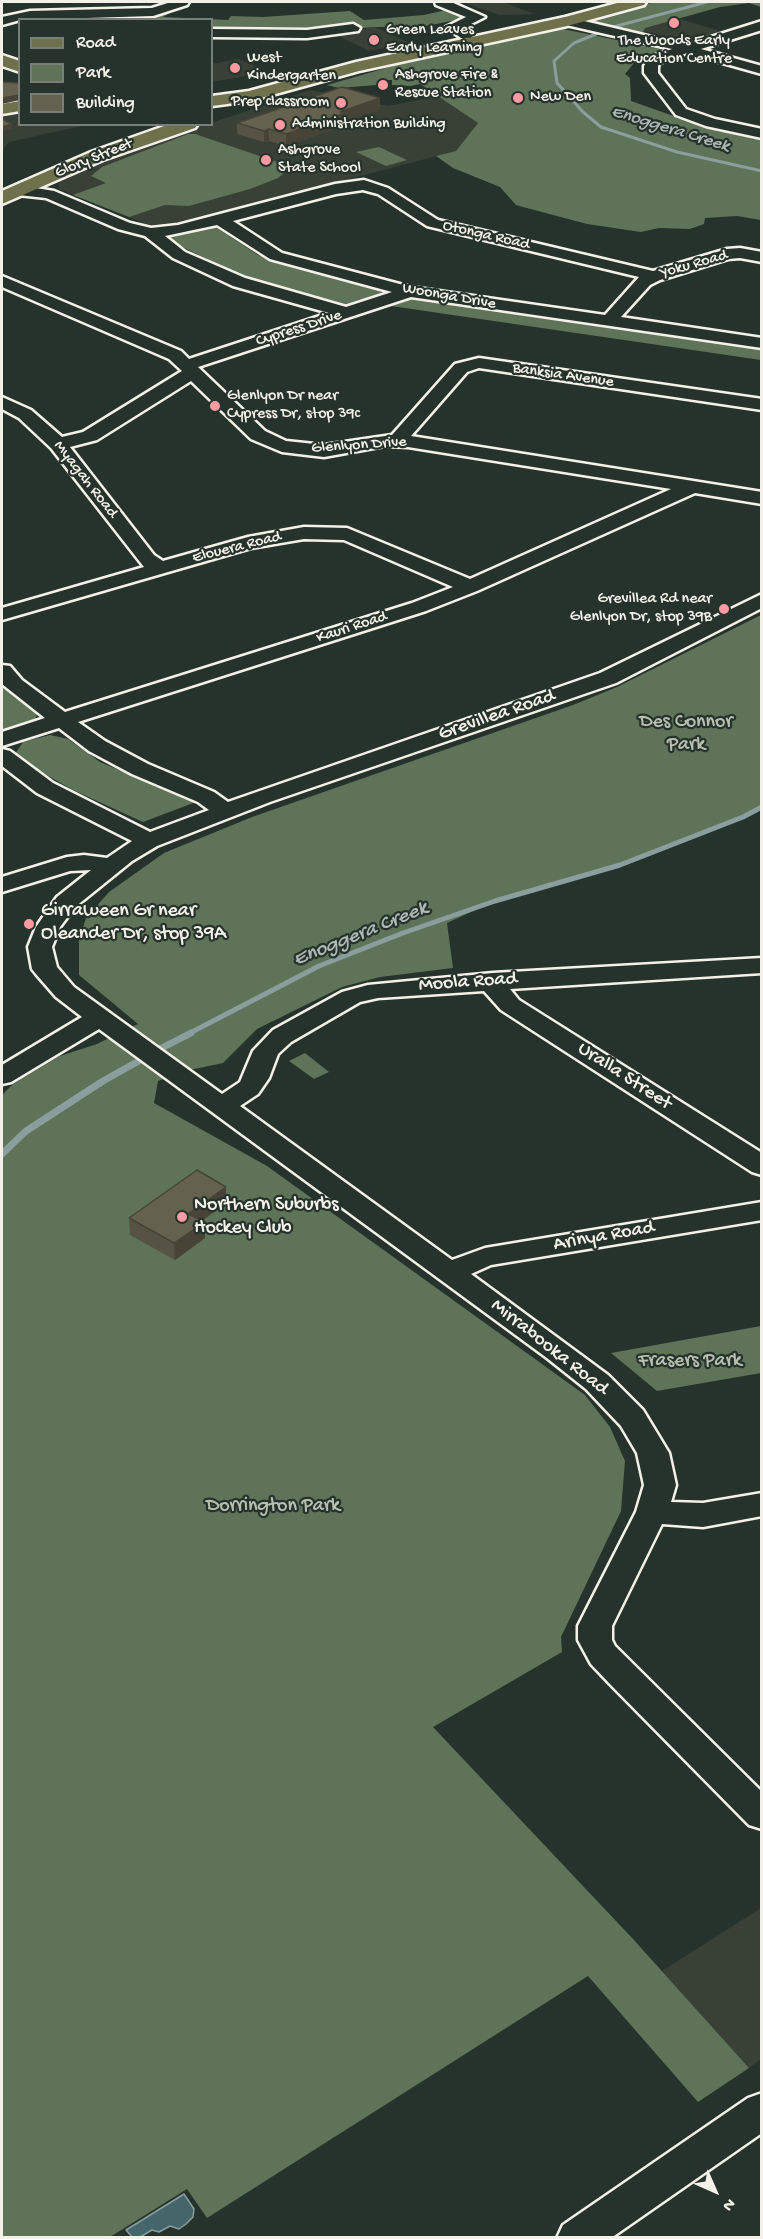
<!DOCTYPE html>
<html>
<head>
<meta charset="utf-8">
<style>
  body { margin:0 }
  #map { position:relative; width:763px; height:2239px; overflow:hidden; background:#26332d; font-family:"Gochi Hand",sans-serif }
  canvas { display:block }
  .frame { position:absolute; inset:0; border:3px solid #f4f1e8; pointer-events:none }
  .legend { position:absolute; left:18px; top:18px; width:195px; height:108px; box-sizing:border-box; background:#26332d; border:2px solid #787f78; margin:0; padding:8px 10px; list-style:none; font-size:18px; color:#f4f1e8 }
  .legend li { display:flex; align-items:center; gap:12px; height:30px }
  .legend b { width:30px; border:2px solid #787f78 }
  .north { position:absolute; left:685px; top:2161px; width:60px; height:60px; -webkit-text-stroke:4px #26332d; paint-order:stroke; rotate:135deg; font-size:16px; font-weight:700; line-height:24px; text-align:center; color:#f4f1e8 }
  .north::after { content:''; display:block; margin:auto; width:21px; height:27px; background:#f4f1e8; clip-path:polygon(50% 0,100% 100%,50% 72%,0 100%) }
</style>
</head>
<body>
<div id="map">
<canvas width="763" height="2239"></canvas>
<div class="frame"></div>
<ul class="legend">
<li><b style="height:8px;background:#6e714b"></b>Road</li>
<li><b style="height:16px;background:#5e7357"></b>Park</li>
<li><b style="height:16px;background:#65614f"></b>Building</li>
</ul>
<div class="north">N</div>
</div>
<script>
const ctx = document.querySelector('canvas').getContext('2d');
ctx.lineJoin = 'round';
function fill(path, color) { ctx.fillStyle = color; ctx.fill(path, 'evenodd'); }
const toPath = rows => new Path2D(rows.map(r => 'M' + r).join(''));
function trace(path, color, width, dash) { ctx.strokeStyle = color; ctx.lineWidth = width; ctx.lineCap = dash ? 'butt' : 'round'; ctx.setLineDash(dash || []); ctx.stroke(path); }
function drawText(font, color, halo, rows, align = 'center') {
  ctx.font = font + ' "Gochi Hand",sans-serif'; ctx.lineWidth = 4.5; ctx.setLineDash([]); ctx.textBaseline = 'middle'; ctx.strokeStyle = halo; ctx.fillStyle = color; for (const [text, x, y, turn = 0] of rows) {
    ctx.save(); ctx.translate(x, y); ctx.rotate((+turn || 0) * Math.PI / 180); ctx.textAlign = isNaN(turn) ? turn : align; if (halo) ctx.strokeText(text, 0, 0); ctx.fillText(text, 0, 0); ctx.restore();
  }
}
fill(toPath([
  [462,2,503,2,534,14,500,15],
  [673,17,720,31,690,41,633,29],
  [375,27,409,43,369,51,334,34],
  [239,59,267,72,212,82,212,64],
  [310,90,388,106,439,96,478,123,456,151,169,226,154,227,59,189,59,182,101,164,193,129],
  [19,113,20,124,86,125,9,142,2,151,2,117],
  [761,1908,761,2059,749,2068,662,1971]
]), '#394137');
fill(toPath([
  [654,2,761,2,761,7,749,3,720,7,645,28,643,32,637,33,590,22],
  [450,9,466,18,421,27,375,27,308,32,212,32,212,20,31,20,159,15,171,12,163,17,228,20,231,16,263,17,350,11,364,20,424,15],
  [558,28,660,49,663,51,634,63,625,74,630,78,631,101,696,124,761,140,761,220,737,216,705,218,704,224,690,229,659,228,641,232,587,224,523,207,516,205,500,187,453,168,436,156,456,151,478,123,420,84,411,86,392,85,392,80,382,80,376,85,339,88,327,85,393,66],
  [188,134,195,134,292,167,278,178,250,189,189,206,165,205,129,217,73,195,106,183,91,176,102,167],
  [379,147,407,160,386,166,356,152],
  [214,226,258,255,387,290,345,308,248,279,164,238],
  [420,295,761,347,761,360,391,306],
  [761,615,761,807,743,817,620,865,495,901,447,923,453,968,380,977,342,987,257,1029,223,1063,185,1071,158,1081,154,1103,267,1166,585,1395,610,1427,625,1461,621,1511,561,1637,562,1652,433,1727,633,1939,749,2068,698,2102,588,1976,207,2218,187,2189,110,2237,2,2237,2,1095,13,1084,60,1056,97,1044,138,1024,79,975,79,940,86,918,109,892,164,853,252,817,573,705,617,687],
  [2,684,37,714,35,721,2,733],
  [50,735,68,739,100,762,196,802,143,822,73,790,38,770,15,754,23,742],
  [305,1053,329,1072,314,1079,289,1061],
  [761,1326,761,1373,657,1391,611,1353]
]), '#5e7357');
const water = toPath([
  [184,2194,194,2209,193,2217,186,2224,179,2229,170,2226,159,2232,152,2230,140,2237,132,2237,126,2230,184,2194]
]);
fill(water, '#44666b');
trace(water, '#8a9e9d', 1.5);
trace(toPath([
  [707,2,613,27,574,43,554,61,557,83,583,112,601,127,677,152,762,171]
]), '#8a9e9d', 3);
trace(toPath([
  [188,1034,319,966,403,933,495,901,620,865,743,817,762,807]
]), '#8a9e9d', 5);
trace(toPath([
  [154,1052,191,1033],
  [2,1154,26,1131,103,1081,146,1057]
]), '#8a9e9d', 7);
const minor = toPath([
  [171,2,189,2,187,5,153,16,20,20,2,25,2,17,30,11,152,8,171,2],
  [435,2,451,2,485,17,463,28,471,32,473,35,471,38,461,38,446,27,466,17,436,5,435,2],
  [567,17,686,45,762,21,762,30,701,49,762,66,762,74,687,53,660,63,658,66,658,73,686,109,715,119,762,129,762,138,706,126,676,115,644,73,644,66,650,57,672,49,562,24,560,21,562,18,567,17],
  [353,24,360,28,358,31,307,38,212,37,212,29,307,30,353,24],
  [364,180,388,188,438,220,653,271,727,249,740,248,762,252,762,262,740,258,728,259,660,280,650,285,621,317,762,338,762,348,411,297,198,367,265,431,286,441,324,445,392,435,455,364,479,358,762,399,762,410,479,368,467,372,411,436,762,492,762,504,695,493,477,591,426,611,78,722,105,741,148,764,214,792,228,802,600,673,762,594,762,608,616,683,270,802,157,846,132,861,75,907,60,927,52,947,57,967,74,987,222,1094,240,1082,253,1051,273,1030,342,992,368,985,493,973,762,958,762,973,510,989,519,1000,762,1153,762,1175,752,1172,501,1010,484,991,378,998,360,1002,291,1042,278,1054,269,1078,258,1094,240,1106,452,1260,485,1248,762,1202,762,1220,491,1265,471,1274,608,1375,643,1410,669,1453,676,1485,671,1502,703,1503,762,1493,762,1516,703,1527,662,1524,612,1626,612,1640,615,1646,762,1792,762,1829,749,1825,609,1683,591,1664,578,1640,578,1626,636,1512,644,1485,637,1453,621,1426,586,1389,547,1358,99,1029,11,1082,2,1084,2,1065,82,1017,56,997,36,974,32,969,28,947,36,927,57,897,91,870,70,871,2,892,2,877,67,857,84,855,107,858,132,841,37,793,2,766,2,749,10,751,53,783,150,832,209,810,198,802,132,774,89,751,59,728,2,746,2,732,45,718,2,684,2,665,10,666,22,680,65,712,412,603,453,587,344,540,304,539,251,548,2,620,2,608,144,567,51,448,19,418,2,409,2,397,31,410,62,437,83,432,182,371,169,359,2,287,2,276,181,351,189,359,329,313,233,286,173,258,145,236,118,229,46,198,18,195,10,190,18,185,54,191,130,223,151,228,178,225,335,184,364,180],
  [363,190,378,194,427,226,639,277,605,315,411,287,282,253,233,221,336,194,363,190],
  [217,225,270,259,392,292,346,307,245,278,185,252,165,236,217,225],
  [191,381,251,439,282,452,324,457,385,446,408,447,671,489,470,579,347,528,304,527,248,537,163,561,154,555,70,447,97,440,191,381],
  [762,2093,762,2133,611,2238,557,2238,563,2225,748,2098,762,2093]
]);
const major = toPath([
  [621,2,646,2,644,5,567,26,359,71,250,101,212,106,212,96,249,91,356,62,565,17,621,2],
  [2,55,20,61,20,72,2,66,2,55],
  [20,101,20,111,2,114,2,104,20,101],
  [170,124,198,124,195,128,103,160,2,204,2,191,91,152,170,124]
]);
trace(minor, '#f4f1e8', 5);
trace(major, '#f4f1e8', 5);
fill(minor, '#26332d');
fill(major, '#6e714b');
fill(toPath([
  [380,109,345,121,345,125,286,146,269,141,264,142,237,134,237,123],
  [226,1203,202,1221,205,1222,205,1238,175,1260,130,1235,129,1218]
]), '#575344');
fill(toPath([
  [20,95,20,100,2,104,2,98],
  [380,98,380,109,345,121,345,125,286,146,286,134,340,112],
  [12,124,12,129,2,132,2,127],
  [269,129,269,141,264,142,264,131],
  [226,1187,226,1203,189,1230,188,1214],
  [205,1222,205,1238,175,1260,174,1243]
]), '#474437');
const building = toPath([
  [2,82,20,83,20,95,2,98,2,82],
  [342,87,380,98,340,112,345,113,286,134,269,129,264,131,237,123,342,87],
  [2,119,12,124,2,127,2,119],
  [197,1170,226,1187,188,1214,205,1222,174,1243,129,1218,197,1170]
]);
fill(building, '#65614f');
trace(building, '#474437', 1.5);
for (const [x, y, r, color] of [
  [674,23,6,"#ff9aa2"],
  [374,40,6,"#ff9aa2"],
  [235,68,6,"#ff9aa2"],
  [383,85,6,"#ff9aa2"],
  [518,98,6,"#ff9aa2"],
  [341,103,6,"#ff9aa2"],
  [280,125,6,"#ff9aa2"],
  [266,160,6,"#ff9aa2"],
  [215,406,6,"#ff9aa2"],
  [724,609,6,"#ff9aa2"],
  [29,924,6,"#ff9aa2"],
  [182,1217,6,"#ff9aa2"]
]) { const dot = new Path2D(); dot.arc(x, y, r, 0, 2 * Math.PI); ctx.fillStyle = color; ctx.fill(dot); trace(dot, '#26332d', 2); }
drawText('16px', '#f4f1e8', '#26332d', [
  ["Green Leaves",386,31],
  ["Early Learning",386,49],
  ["The Woods Early",674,42,"center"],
  ["Education Centre",674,60,"center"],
  ["West",247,59],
  ["Kindergarten",247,77],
  ["Ashgrove Fire &",395,76],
  ["Rescue Station",395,94],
  ["New Den",530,98],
  ["Prep classroom",329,103,"right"],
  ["Administration Building",292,125],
  ["Ashgrove",278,151],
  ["State School",278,169],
  ["Glenlyon Dr near",227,397],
  ["Cypress Dr, stop 39c",227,415],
  ["Grevillea Rd near",712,600,"right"],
  ["Glenlyon Dr, stop 39B",712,618,"right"]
], 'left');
drawText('16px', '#f4f1e8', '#26332d', [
  ["Glory Street",94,159,-22],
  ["Otonga Road",486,236,13],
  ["Yoku Road",694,265,-16],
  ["Woonga Drive",449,297,10],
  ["Cypress Drive",299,329,-18],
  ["Banksia Avenue",563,376,8],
  ["Glenlyon Drive",359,446,-4],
  ["Myagah Road",85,480,52],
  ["Elouera Road",237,548,-14],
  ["Kauri Road",352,628,-18]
]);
drawText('italic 18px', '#aeb9b6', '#26332d', [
  ["Enoggera Creek",670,130,17]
]);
drawText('20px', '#f4f1e8', '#26332d', [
  ["Grevillea Road",497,716,-19],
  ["Moola Road",468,983,-4],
  ["Uralla Street",624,1077,33],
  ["Arinya Road",604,1237,-10],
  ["Mirrabooka Road",549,1348,38]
]);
drawText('20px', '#b8bfae', '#26332d', [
  ["Des Connor",686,723],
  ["Park",686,746],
  ["Frasers Park",690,1362],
  ["Dorrington Park",273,1507]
]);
drawText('20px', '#f4f1e8', '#26332d', [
  ["Girraween Gr near",41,912],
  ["Oleander Dr, stop 39A",41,935],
  ["Northern Suburbs",194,1206],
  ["Hockey Club",194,1229]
], 'left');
drawText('italic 21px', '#aeb9b6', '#26332d', [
  ["Enoggera Creek",361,935,-22]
]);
</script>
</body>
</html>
